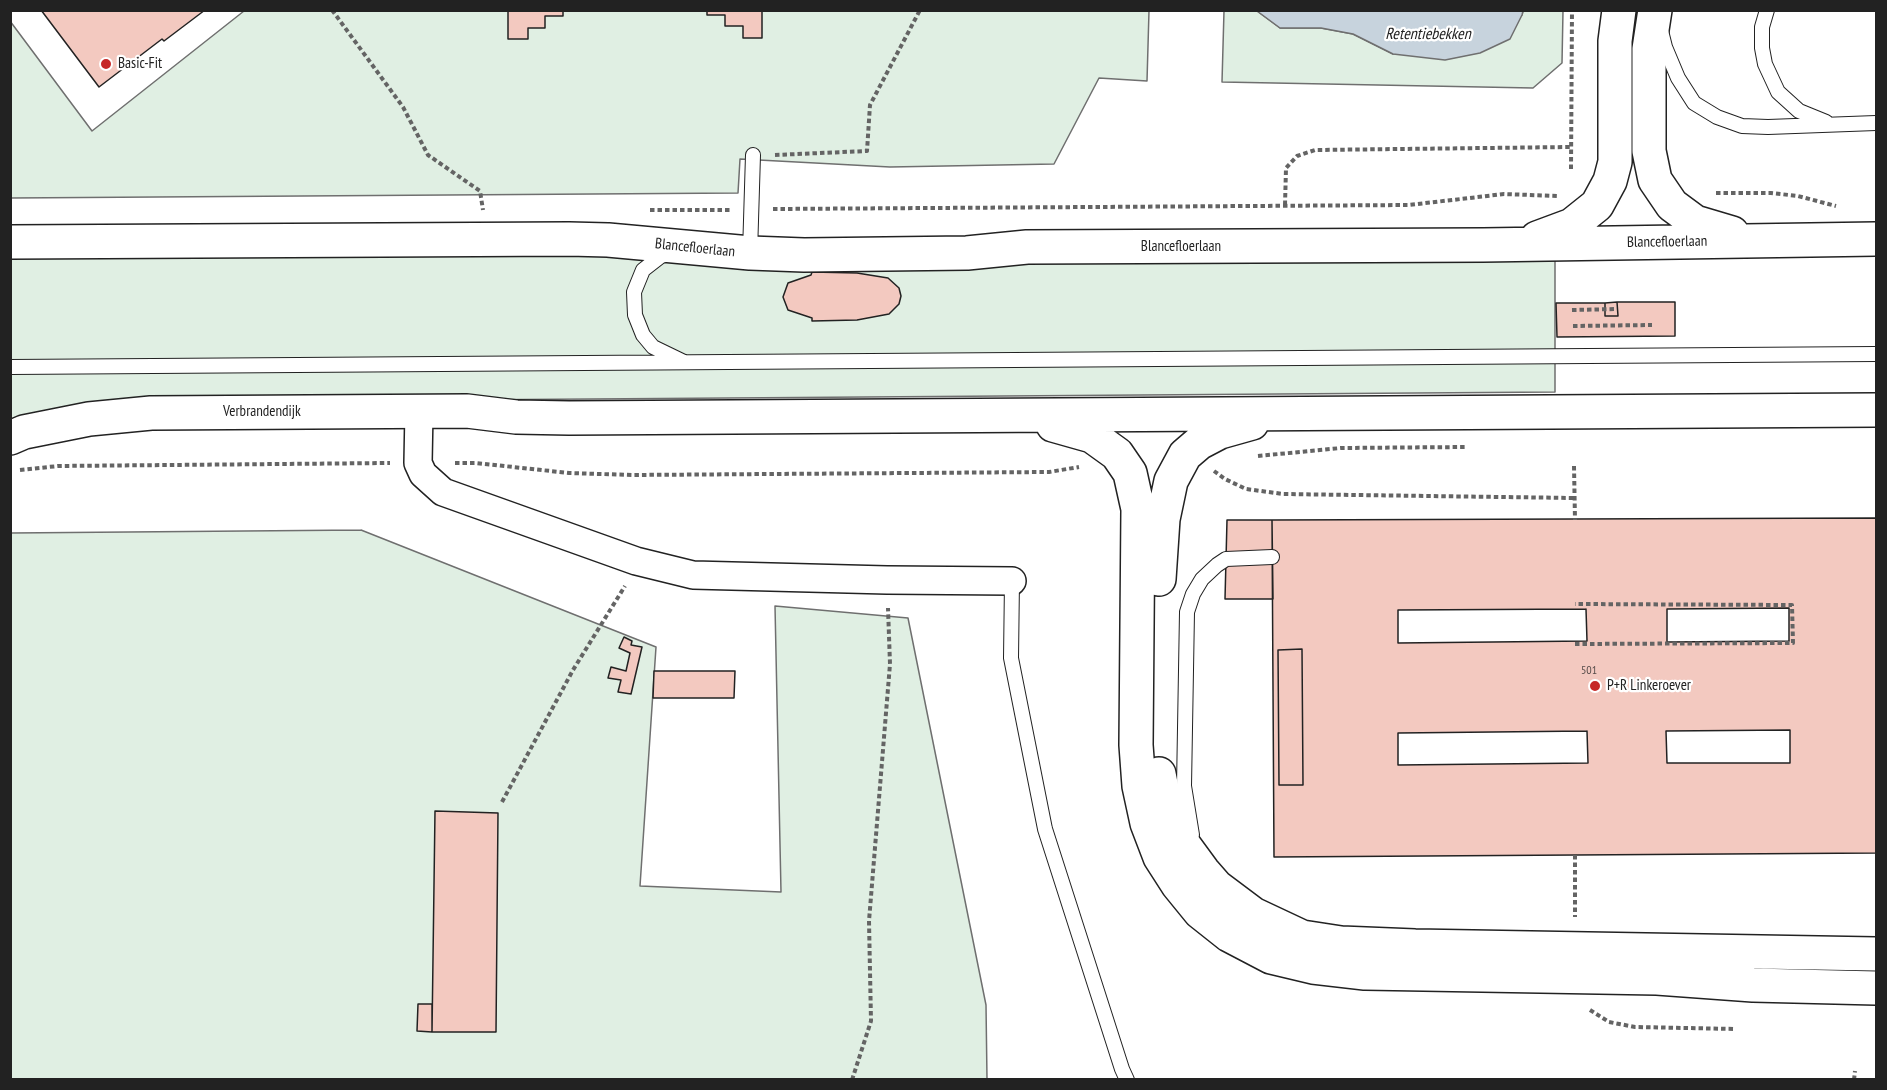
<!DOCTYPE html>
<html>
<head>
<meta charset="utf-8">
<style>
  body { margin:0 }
  #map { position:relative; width:1887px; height:1090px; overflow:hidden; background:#fff; font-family:"PT Sans Narrow",sans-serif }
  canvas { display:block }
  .frame { position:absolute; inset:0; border:12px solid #222; pointer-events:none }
</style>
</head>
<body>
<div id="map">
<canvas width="1887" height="1090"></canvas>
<div class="frame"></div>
</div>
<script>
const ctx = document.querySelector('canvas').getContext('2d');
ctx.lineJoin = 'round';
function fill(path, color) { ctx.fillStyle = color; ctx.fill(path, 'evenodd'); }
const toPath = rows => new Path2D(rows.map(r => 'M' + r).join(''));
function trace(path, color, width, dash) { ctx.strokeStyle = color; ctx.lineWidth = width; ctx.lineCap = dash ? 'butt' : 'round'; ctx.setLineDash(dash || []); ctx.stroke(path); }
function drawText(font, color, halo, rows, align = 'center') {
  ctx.font = font + ' "PT Sans Narrow",sans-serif'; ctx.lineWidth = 4.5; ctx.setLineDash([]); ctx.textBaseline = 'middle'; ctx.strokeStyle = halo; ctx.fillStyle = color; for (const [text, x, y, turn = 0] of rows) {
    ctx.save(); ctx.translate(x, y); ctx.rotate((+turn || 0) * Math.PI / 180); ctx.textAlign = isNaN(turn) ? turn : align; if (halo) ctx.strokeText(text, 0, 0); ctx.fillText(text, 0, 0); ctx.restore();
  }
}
const green = toPath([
  [244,11,1149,11,1147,81,1099,78,1054,164,890,167,740,159,738,193,11,198,10,21,92,131,244,11],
  [1224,11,1257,11,1280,28,1321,28,1353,34,1393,54,1522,15,1523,11,1563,11,1562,63,1533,88,1222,82,1224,11],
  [11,251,1555,257,1555,392,178,402,11,426,11,251],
  [361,530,656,647,640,886,781,892,775,606,908,618,986,1005,987,1079,11,1079,11,533,361,530]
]);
fill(green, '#e0efe3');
trace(green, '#6f6f6f', 1.5);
const water = toPath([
  [1257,11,1523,10,1523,11,1522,15,1510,39,1480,53,1445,60,1393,54,1353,34,1321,28,1280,28,1257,11]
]);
fill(water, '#c7d3dd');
trace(water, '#6f6f6f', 1.5);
const building = toPath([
  [41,10,205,10,164,41,162,39,99,87,41,10],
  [508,10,563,10,563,16,545,16,545,28,528,28,528,39,508,39,508,10],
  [707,10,762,10,762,38,743,38,743,26,725,26,725,15,707,15,707,10],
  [812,272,857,273,888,278,899,288,901,296,899,304,889,314,857,320,812,321,812,318,788,310,783,297,788,283,811,275,812,272],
  [1617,302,1618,316,1605,316,1605,303,1617,302],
  [1617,302,1675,302,1675,336,1557,337,1556,303,1605,303,1605,316,1618,316,1617,302],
  [1876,518,1876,853,1274,857,1272,520,1876,518],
  [1789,608,1789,641,1667,642,1667,609,1789,608],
  [1586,609,1587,641,1398,643,1398,610,1586,609],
  [1302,649,1303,785,1279,785,1278,650,1302,649],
  [1790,730,1790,763,1667,763,1666,731,1790,730],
  [1587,731,1588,763,1398,765,1398,733,1587,731],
  [1227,520,1272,520,1273,599,1225,599,1227,520],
  [624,637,632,641,631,645,642,647,631,694,618,692,621,680,608,678,611,667,626,671,630,653,619,648,624,637],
  [1302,649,1303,785,1279,785,1278,650,1302,649],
  [654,671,735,671,734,698,653,698,654,671],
  [435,811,498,813,496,1032,432,1032,435,811],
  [418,1004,432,1004,432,1032,417,1031,418,1004]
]);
fill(building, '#f3c9c0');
trace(building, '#222', 1.5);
const lane = toPath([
  [1767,10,1762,27,1762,48,1765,64,1778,92,1799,111,1826,122],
  [1661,31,1665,47,1678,78,1694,103,1717,117,1742,126,1768,127,1876,123],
  [750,253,753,155],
  [669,254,661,256,643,270,634,292,635,315,643,335,653,347,684,362],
  [10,367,1876,354],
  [1012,581,1011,658,1045,829,1122,1069,1127,1080],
  [1192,835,1184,786,1187,612,1193,594,1202,579,1217,565,1226,559,1272,557]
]);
const street = toPath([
  [419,411,418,463,423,474,443,492,636,561,693,575,887,580,1012,581]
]);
const secondary = toPath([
  [1655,10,1649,49,1649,151,1655,180,1672,205,1695,222,1732,233],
  [1537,238,1572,225,1597,205,1610,181,1615,162,1615,41,1619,10],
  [10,242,569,239,608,240,750,253,804,255,967,253,1027,247,1483,245,1876,239],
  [1053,425,1092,436,1117,454,1130,473,1138,509,1136,745,1139,786,1147,823,1160,857,1178,885,1200,912,1229,935,1271,957,1313,967,1365,973,1657,978,1753,985,1876,988],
  [10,438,24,432,89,419,151,413,467,411,516,417,569,418,1876,410],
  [1159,579,1163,519,1171,481,1185,455,1199,443,1220,432,1252,423],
  [1159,774,1166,809,1181,841,1203,871,1217,887,1253,914,1302,937,1341,943,1415,946,1876,954]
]);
trace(lane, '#222', 16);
trace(street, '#222', 30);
trace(secondary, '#222', 36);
trace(toPath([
  [332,10,403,107,428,155,480,191,483,210],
  [775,155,867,151,870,105,920,10],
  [1571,169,1572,10],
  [1716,193,1771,193,1798,196,1836,206],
  [1285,205,1286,168,1297,156,1315,150,1571,147],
  [773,209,1409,205,1504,194,1557,196],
  [650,210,730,210],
  [1572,310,1617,309],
  [1573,326,1652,325],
  [1258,456,1341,448,1466,447],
  [455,463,476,463,569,473,632,475,1049,472,1079,467],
  [1574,466,1575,520],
  [20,470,58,466,390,463],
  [1214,471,1225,479,1246,489,1283,494,1574,498],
  [1575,644,1793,643,1792,605,1575,604],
  [502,802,573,670,625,586],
  [1575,855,1575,917],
  [1590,1010,1609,1022,1635,1027,1735,1029],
  [852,1080,871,1021,869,921,890,664,888,608],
  [1854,1080,1855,1071]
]), '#646464', 4, [4.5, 3]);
trace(lane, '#fff', 14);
trace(street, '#fff', 27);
trace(secondary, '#fff', 33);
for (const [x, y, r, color] of [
  [106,64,6,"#c62828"],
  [1595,686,6,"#c62828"]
]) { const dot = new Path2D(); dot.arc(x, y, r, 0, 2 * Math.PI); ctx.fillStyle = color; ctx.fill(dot); trace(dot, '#fff', 2); }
drawText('12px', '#564c4a', null, [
  ["501",1589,671]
]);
drawText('15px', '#222', '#fff', [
  ["Basic-Fit",118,64],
  ["P+R Linkeroever",1607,686]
], 'left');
drawText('15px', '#222', '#fff', [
  ["Blancefloerlaan",1667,242,-1],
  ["Blancefloerlaan",1181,247],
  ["Blancefloerlaan",695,248,6],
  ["Verbrandendijk",262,412]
]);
drawText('italic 16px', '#222', '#fff', [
  ["Retentiebekken",1428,34]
]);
</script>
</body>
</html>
